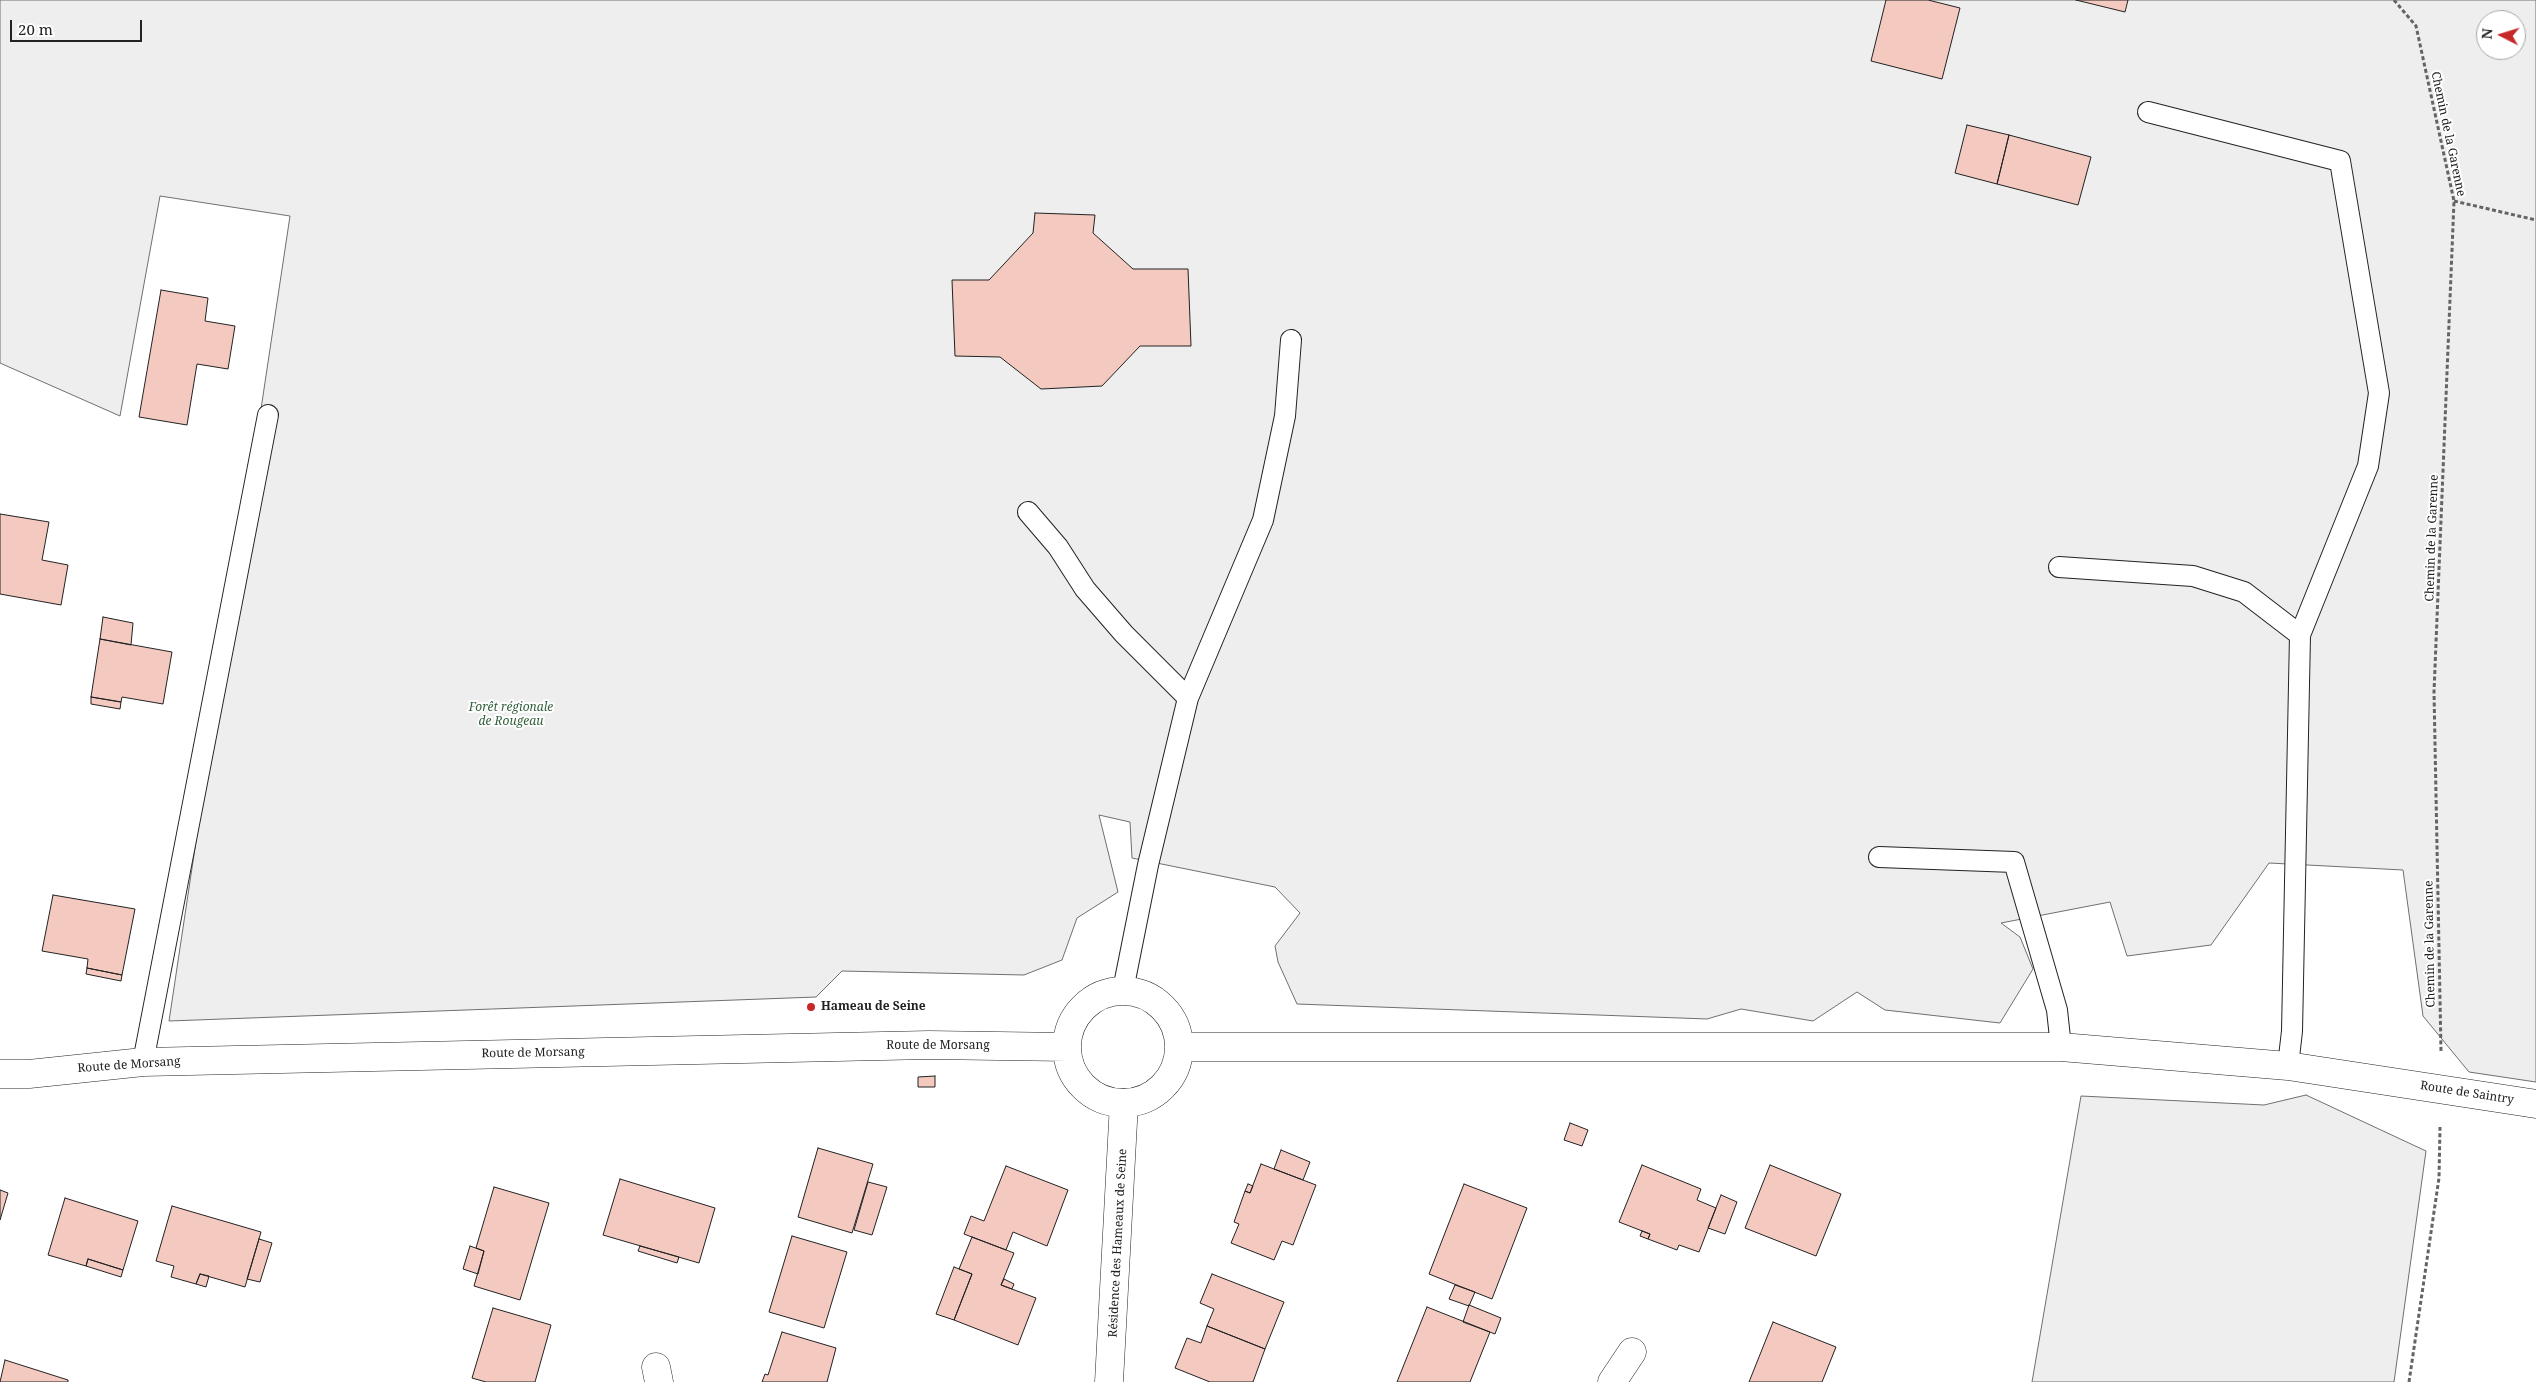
<!DOCTYPE html>
<html>
<head>
<meta charset="utf-8">
<style>
  body { margin:0 }
  #map { position:relative; width:2536px; height:1382px; overflow:hidden; background:#fff; font-family:"Noto Serif",serif }
  canvas { display:block }
  .north { position:absolute; left:2476px; top:10px; width:50px; height:50px; box-sizing:border-box; background:#fff; border:1px solid #a7a7a7; border-radius:50%; rotate:275deg; font-size:14px; font-weight:700; line-height:20px; text-align:center; color:#222 }
  .north::after { content:''; display:block; margin:auto; width:18px; height:22px; background:#c62828; clip-path:polygon(50% 0,100% 100%,50% 72%,0 100%) }
  .scale { position:absolute; left:10px; top:20px; width:132px; height:22px; box-sizing:border-box; border:2px solid #222; border-top:0; padding-left:6px; font-size:15px; line-height:18px; white-space:nowrap; color:#222; -webkit-text-stroke:4px #fff; paint-order:stroke }
</style>
</head>
<body>
<div id="map">
<canvas width="2536" height="1382"></canvas>
<div class="north">N</div>
<div class="scale">20 m</div>
</div>
<script>
const ctx = document.querySelector('canvas').getContext('2d');
ctx.lineJoin = 'round';
function fill(path, color) { ctx.fillStyle = color; ctx.fill(path, 'evenodd'); }
const toPath = rows => new Path2D(rows.map(r => 'M' + r).join(''));
function trace(path, color, width, dash) { ctx.strokeStyle = color; ctx.lineWidth = width; ctx.lineCap = dash ? 'butt' : 'round'; ctx.setLineDash(dash || []); ctx.stroke(path); }
function drawText(font, color, halo, rows, align = 'center') {
  ctx.font = font + ' "Noto Serif",serif'; ctx.lineWidth = 4; ctx.setLineDash([]); ctx.textBaseline = 'middle'; ctx.strokeStyle = halo; ctx.fillStyle = color; for (const [text, x, y, turn = 0] of rows) {
    ctx.save(); ctx.translate(x, y); ctx.rotate((+turn || 0) * Math.PI / 180); ctx.textAlign = isNaN(turn) ? turn : align; if (halo) ctx.strokeText(text, 0, 0); ctx.fillText(text, 0, 0); ctx.restore();
  }
}
const green = toPath([
  [0,0,2536,0,2536,1082,2469,1072,2423,1016,2403,870,2269,863,2211,945,2127,956,2110,902,2001,923,2020,937,2033,969,2000,1023,1885,1010,1857,992,1813,1021,1741,1009,1707,1019,1297,1004,1278,962,1275,946,1300,913,1275,887,1132,858,1130,822,1099,815,1118,892,1077,918,1062,960,1024,975,842,971,816,997,169,1021,290,216,160,196,120,416,0,363,0,0],
  [2486,20,2516,20,2516,50,2486,50,2486,20],
  [2306,1095,2426,1151,2394,1382,2032,1382,2081,1096,2264,1105,2306,1095]
]);
fill(green, '#eee');
trace(green, '#6f6f6f', 1);
const building = toPath([
  [1886,0,1928,0,1960,8,1942,79,1871,61,1886,0],
  [2076,0,2128,0,2125,12,2076,0],
  [1967,125,2009,135,1997,184,1955,173,1967,125],
  [2009,135,2091,157,2078,205,1997,184,2009,135],
  [1035,213,1095,215,1093,233,1133,269,1188,269,1191,346,1140,346,1102,386,1041,389,1000,357,955,356,952,280,989,280,1033,233,1035,213],
  [161,290,208,298,205,321,235,326,228,369,197,364,187,425,139,417,161,290],
  [0,514,49,522,42,560,68,565,61,605,0,594,0,514],
  [103,617,133,623,131,645,100,639,103,617],
  [100,639,172,652,163,704,122,697,121,702,91,697,100,639],
  [91,697,121,702,120,709,91,704,91,697],
  [53,895,135,909,122,975,87,968,88,959,42,951,53,895],
  [87,968,122,975,121,981,86,974,87,968],
  [935,1076,935,1087,918,1087,918,1077,935,1076],
  [1570,1123,1588,1130,1582,1146,1564,1140,1570,1123],
  [818,1148,873,1164,852,1233,798,1217,818,1148],
  [1281,1150,1310,1162,1303,1180,1274,1169,1281,1150],
  [1261,1164,1316,1185,1293,1245,1282,1241,1274,1260,1231,1243,1239,1224,1234,1222,1245,1191,1250,1193,1261,1164],
  [1642,1165,1701,1189,1697,1200,1716,1208,1699,1252,1679,1245,1677,1250,1648,1239,1650,1234,1619,1222,1642,1165],
  [1770,1165,1841,1194,1816,1256,1745,1228,1770,1165],
  [1006,1166,1068,1190,1047,1246,1013,1232,1006,1250,964,1234,971,1216,984,1221,1006,1166],
  [620,1179,715,1208,699,1263,603,1235,620,1179],
  [868,1182,887,1187,872,1235,854,1230,868,1182],
  [1248,1184,1253,1186,1250,1193,1245,1191,1248,1184],
  [1464,1184,1527,1208,1492,1299,1429,1274,1464,1184],
  [494,1187,549,1203,520,1300,474,1286,484,1251,476,1248,494,1187],
  [0,1190,8,1193,0,1220,0,1190],
  [1721,1195,1737,1202,1725,1234,1708,1228,1721,1195],
  [65,1198,138,1221,123,1270,88,1259,86,1266,48,1255,65,1198],
  [172,1206,261,1232,245,1287,200,1274,196,1284,171,1277,174,1266,156,1261,172,1206],
  [1642,1231,1650,1234,1648,1239,1640,1236,1642,1231],
  [792,1236,847,1252,824,1328,769,1312,792,1236],
  [972,1237,1014,1253,1001,1285,1036,1298,1018,1345,954,1320,972,1274,959,1269,972,1237],
  [259,1239,272,1243,260,1282,247,1279,259,1239],
  [470,1246,484,1251,478,1274,463,1269,470,1246],
  [640,1246,679,1257,677,1263,638,1251,640,1246],
  [88,1259,123,1270,121,1277,86,1266,88,1259],
  [954,1267,972,1274,954,1320,936,1314,954,1267],
  [200,1274,209,1276,206,1287,196,1284,200,1274],
  [1212,1274,1284,1302,1265,1349,1207,1326,1214,1309,1200,1303,1212,1274],
  [1004,1279,1014,1284,1012,1289,1001,1285,1004,1279],
  [1455,1285,1475,1292,1469,1306,1449,1299,1455,1285],
  [1469,1305,1501,1318,1495,1334,1463,1322,1469,1305],
  [1427,1307,1490,1332,1470,1382,1397,1382,1427,1307],
  [493,1308,551,1325,535,1382,486,1382,472,1378,493,1308],
  [1773,1322,1836,1347,1822,1382,1749,1382,1773,1322],
  [1207,1326,1265,1349,1253,1382,1210,1382,1175,1368,1187,1338,1201,1343,1207,1326],
  [782,1332,836,1348,827,1382,762,1382,765,1374,768,1375,782,1332],
  [5,1360,68,1380,68,1382,0,1382,5,1360]
]);
fill(building, '#f3c9c0');
trace(building, '#222', 1);
const service = toPath([
  [2148,112,2340,161,2379,393,2368,466,2300,635,2292,1031,2288,1066],
  [1028,512,1058,547,1085,589,1124,634,1188,698],
  [2059,567,2193,576,2244,592,2300,635],
  [1879,857,2014,862,2057,1010,2061,1047],
  [1123,990,1148,865,1188,698,1263,520,1285,416,1291,340],
  [143,1062,268,415]
]);
const minor = toPath([
  [656,1367,659,1382],
  [1109,1382,1124,1103],
  [1612,1382,1632,1352]
]);
const tertiary = toPath([
  '1067 1047a56 56 0 1 1 112 0a56 56 0 1 1-112 0Z',
  [1180,1047,2061,1047,2288,1066,2536,1104],
  [0,1074,29,1074,143,1062,929,1045,1067,1047]
]);
trace(service, '#222', 22);
trace(minor, '#222', 29);
trace(tertiary, '#222', 29);
trace(toPath([
  [2394,0,2416,26,2454,201,2434,692,2441,1051],
  [2454,201,2536,220],
  [2409,1382,2439,1178,2440,1127]
]), '#646464', 3, [4, 2.5]);
trace(service, '#fff', 20);
trace(minor, '#fff', 28);
trace(tertiary, '#fff', 28);
for (const [x, y, r, color] of [
  [811,1007,5,"#c62828"]
]) { const dot = new Path2D(); dot.arc(x, y, r, 0, 2 * Math.PI); ctx.fillStyle = color; ctx.fill(dot); trace(dot, '#fff', 2); }
drawText('12px', '#222', '#fff', [
  ["Chemin de la Garenne",2448,134,78],
  ["Chemin de la Garenne",2432,538,-88],
  ["Chemin de la Garenne",2430,944,-91],
  ["Route de Morsang",938,1046],
  ["Route de Morsang",533,1053,-1],
  ["Route de Morsang",129,1065,-4],
  ["Route de Saintry",2467,1093,9],
  ["Résidence des Hameaux de Seine",1118,1243,-87]
]);
drawText('italic 12px', '#2f5e38', '#fff', [
  ["Forêt régionale",511,708],
  ["de Rougeau",511,722]
]);
drawText('bold 12px', '#222', '#fff', [
  ["Hameau de Seine",821,1007]
], 'left');
</script>
</body>
</html>
